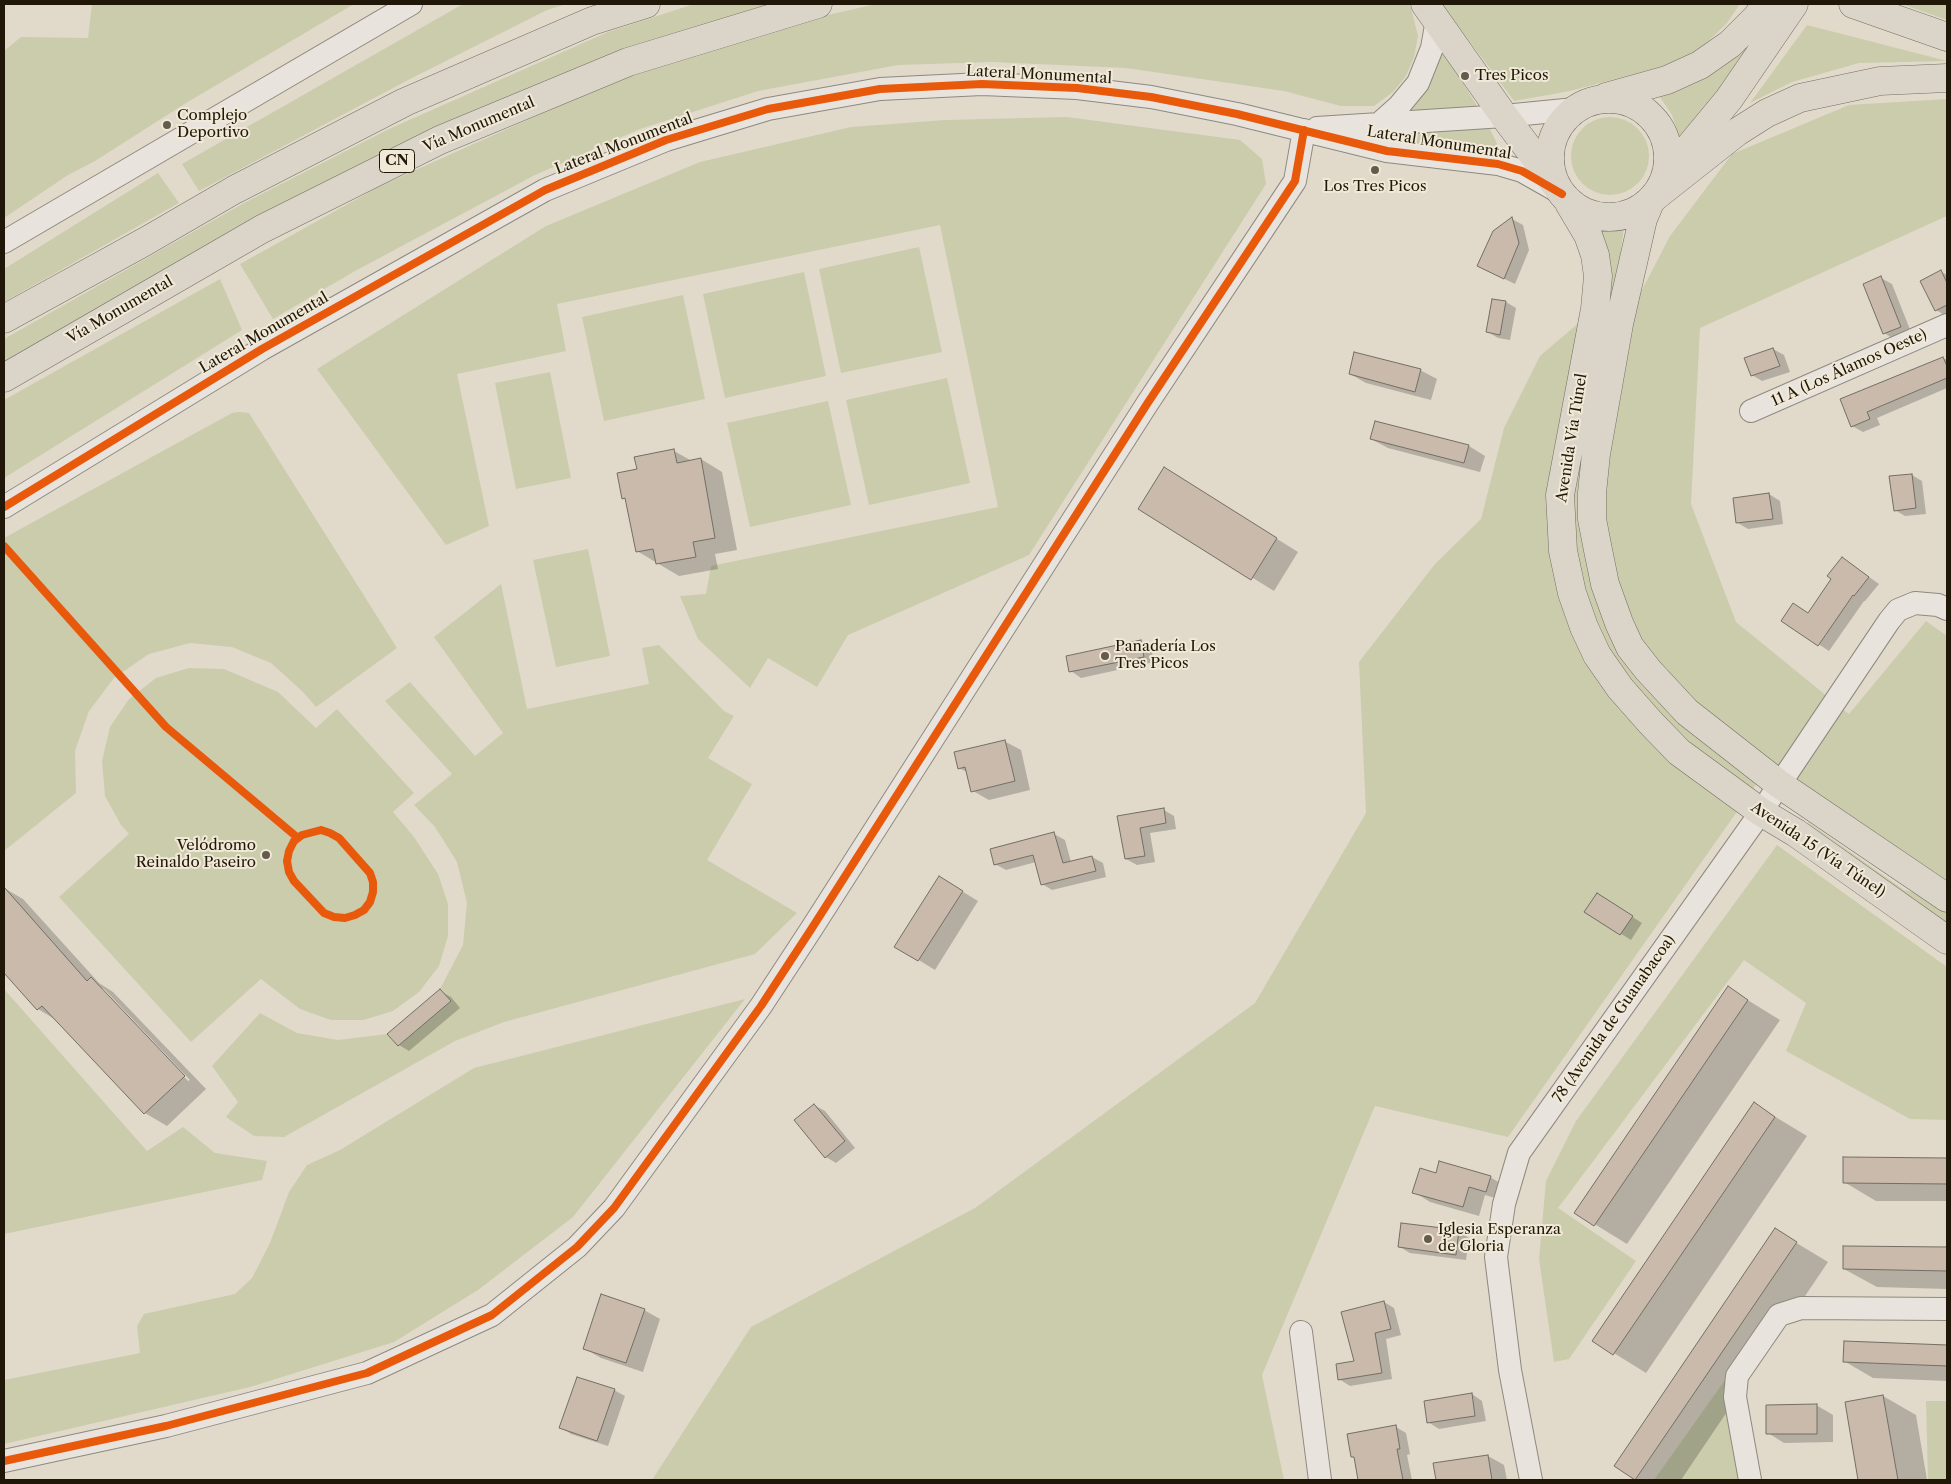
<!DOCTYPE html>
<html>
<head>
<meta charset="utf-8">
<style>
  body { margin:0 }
  #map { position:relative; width:1951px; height:1484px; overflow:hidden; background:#e1dacb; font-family:"Libre Caslon Text",serif }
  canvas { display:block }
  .frame { position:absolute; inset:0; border:5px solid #211708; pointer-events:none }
</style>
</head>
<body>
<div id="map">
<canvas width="1951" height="1484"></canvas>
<div class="frame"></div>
</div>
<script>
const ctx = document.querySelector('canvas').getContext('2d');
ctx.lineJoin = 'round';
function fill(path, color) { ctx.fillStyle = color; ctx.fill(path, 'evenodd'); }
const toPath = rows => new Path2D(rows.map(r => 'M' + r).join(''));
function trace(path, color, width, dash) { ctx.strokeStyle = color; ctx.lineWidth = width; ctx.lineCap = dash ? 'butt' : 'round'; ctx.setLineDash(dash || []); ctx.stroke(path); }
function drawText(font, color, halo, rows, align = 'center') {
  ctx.font = font + ' "Libre Caslon Text",serif'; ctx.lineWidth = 4; ctx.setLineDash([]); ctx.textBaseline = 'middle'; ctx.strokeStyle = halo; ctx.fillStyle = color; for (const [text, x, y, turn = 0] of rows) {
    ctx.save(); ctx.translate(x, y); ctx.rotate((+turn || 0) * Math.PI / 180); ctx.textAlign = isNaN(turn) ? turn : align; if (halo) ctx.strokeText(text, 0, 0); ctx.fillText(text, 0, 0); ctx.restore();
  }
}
fill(toPath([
  [92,4,354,4,186,103,95,161,68,175,4,218,4,51,21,37,88,38],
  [463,4,567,4,547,10,412,78,199,191,182,164],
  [694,4,768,4,624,50,4,363,4,339,244,203,389,129,608,32],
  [876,4,1410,4,1418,36,1414,57,1406,76,1393,92,1374,106,1341,106,1284,91,1126,68,992,62,898,65,758,91,640,129,535,175,355,271,273,319,240,264,382,185,621,78,806,20],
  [1442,4,1740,4,1727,23,1690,59,1570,91,1514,101],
  [1902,4,1947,4,1947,20],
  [1807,25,1947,61,1859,63,1792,82,1750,103],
  [1755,35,1759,40,1681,142,1672,115,1660,97,1711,73],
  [1441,48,1477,106,1406,114,1425,92,1435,72],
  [1947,99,1947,216,1700,328,1691,504,1736,622,1849,714,1926,621,1947,636,1947,890,1767,769,1508,1137,1375,1106,1262,1375,1284,1480,652,1480,751,1327,975,1208,1255,1003,1366,813,1359,662,1435,564,1481,519,1504,428,1540,356,1595,309,1598,227,1611,230,1624,227,1619,264,1632,309,1670,236,1732,154,1849,105],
  [1067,117,1240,140,1262,159,1266,184,1029,555,848,635,817,687,768,658,750,688,698,639,680,596,706,594,711,566,998,507,940,225,557,304,566,351,457,374,489,526,446,545,317,369,546,226,700,162,851,127,945,120],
  '1571 156a39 39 0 1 1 78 0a39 39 0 1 1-78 0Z',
  [1489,127,1499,148,1361,138,1353,132],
  [158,173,179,203,4,302,4,269],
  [919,247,942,352,841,373,819,269],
  [804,272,826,376,725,398,703,294],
  [220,279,242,330,4,478,4,400],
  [683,295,705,399,604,421,582,317],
  [550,372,571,478,516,489,495,383],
  [947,378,970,483,869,505,846,400],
  [828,401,851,505,750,527,727,423],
  [239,412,249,413,397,648,316,707,303,692,271,663,232,647,190,643,149,654,114,678,89,711,75,751,76,793,4,851,4,538,232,413],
  [588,549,610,656,556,667,533,560],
  [501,584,527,709,649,684,642,648,659,645,724,711,734,716,708,758,752,784,707,860,797,913,755,954,504,1022,455,1041,284,1137,254,1136,226,1117,238,1102,212,1066,260,1013,297,1033,338,1040,387,1034,398,1046,451,1001,440,989,463,945,467,903,457,862,435,827,414,805,452,774,385,701,410,682,475,756,503,733,434,637],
  [189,668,224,669,278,692,316,728,337,709,414,793,393,812,414,837,438,874,448,904,448,936,439,966,419,992,393,1011,363,1020,331,1020,300,1009,261,979,191,1042,59,897,129,834,121,825,105,796,102,761,110,727,129,699,156,678],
  [1808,822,1904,890,1922,894,1947,912,1947,927,1805,826],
  [1777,845,1947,967,1947,1120,1910,1119,1786,1051,1806,1003,1744,960,1558,1208,1636,1261,1569,1359,1554,1362,1539,1259,1546,1181,1576,1121],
  [4,989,147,1151,183,1127,215,1153,267,1161,262,1180,4,1234],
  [745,999,573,1217,478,1290,394,1342,250,1387,4,1444,4,1380,140,1353,137,1326,144,1314,235,1294,252,1278,270,1243,289,1192,307,1165,340,1150,474,1068],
  [1725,1380,1740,1480,1654,1480],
  [1926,1401,1947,1401,1947,1480,1928,1480]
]), '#caccac');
fill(toPath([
  [1512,219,1523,225,1529,250,1515,284,1478,266],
  [1941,272,1947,275,1946,316,1936,310],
  [1881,278,1892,284,1911,332,1894,339,1884,333],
  [1506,302,1516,308,1510,340,1498,338,1488,332],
  [1773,349,1784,355,1790,372,1762,381,1752,375],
  [1943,358,1947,360,1947,388,1877,418,1880,425,1863,432,1852,426,1842,400],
  [1420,370,1437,379,1431,400,1366,383,1350,374],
  [1371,439,1469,446,1485,456,1480,472,1388,448],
  [674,451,692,461,701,459,722,472,737,550,715,554,718,569,679,576,637,551,627,500,623,498,638,470],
  [1912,475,1922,481,1926,514,1905,516,1895,510],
  [1186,482,1298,552,1274,591,1140,508],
  [1769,494,1780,501,1783,524,1748,529,1738,523],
  [1842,558,1879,584,1865,601,1864,601,1829,651,1783,621,1809,614,1833,579],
  [1141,641,1151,648,1154,662,1081,678,1071,671],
  [1004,741,1021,750,1030,790,989,800,973,791,967,772,959,768],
  [1164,810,1174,816,1176,829,1150,833,1155,862,1137,865,1126,859,1119,817],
  [1054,834,1065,840,1071,862,1092,857,1103,863,1106,877,1052,890,1042,884,1036,862,1006,870,995,864],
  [955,887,978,901,935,970,896,946],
  [4,888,23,899,99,983,113,992,206,1089,167,1126,145,1113,56,1020,38,1009,4,971],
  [99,987,104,989,190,1080,188,1081],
  [1607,901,1642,923,1631,940,1586,912],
  [1728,988,1780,1020,1627,1244,1575,1212],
  [440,991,451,997,460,1008,409,1051,399,1045],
  [1754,1104,1807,1136,1646,1373,1593,1340],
  [814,1105,825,1111,855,1148,836,1163,826,1157],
  [1844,1158,1947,1159,1947,1201,1876,1201,1844,1182],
  [1436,1175,1490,1177,1507,1187,1502,1200,1485,1195,1479,1216,1430,1202,1414,1192],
  [1775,1230,1828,1262,1681,1480,1638,1480,1616,1466],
  [1458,1231,1469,1238,1466,1260,1410,1253,1400,1247],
  [1844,1247,1947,1249,1947,1289,1877,1287,1844,1269],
  [1384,1302,1394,1308,1401,1335,1386,1339,1392,1379,1350,1386,1339,1379,1355,1362],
  [644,1310,660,1319,643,1372,601,1358,585,1349],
  [1845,1342,1947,1347,1947,1381,1873,1378,1844,1361],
  [614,1390,625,1396,608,1446,571,1434,560,1427],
  [1472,1394,1482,1401,1486,1421,1439,1429,1428,1422],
  [1883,1396,1916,1415,1927,1480,1860,1480,1846,1403],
  [1816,1405,1833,1415,1833,1442,1784,1443,1768,1433],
  [1396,1427,1406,1433,1410,1454,1407,1455,1412,1480,1359,1480,1356,1458,1352,1456],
  [1488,1456,1504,1465,1507,1480,1437,1480,1435,1464]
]), '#0003');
const building = toPath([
  [1512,217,1519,243,1504,279,1477,266,1493,231,1512,217],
  [1941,270,1947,283,1947,305,1935,311,1920,281,1941,270],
  [1881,276,1901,327,1883,334,1863,284,1881,276],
  [1492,299,1506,301,1500,335,1486,332,1492,299],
  [1773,348,1780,366,1751,376,1744,358,1773,348],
  [1354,352,1421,369,1415,392,1349,374,1354,352],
  [1943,357,1947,366,1947,378,1867,412,1870,419,1851,427,1840,399,1943,357],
  [1375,421,1469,445,1464,463,1370,439,1375,421],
  [674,449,677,463,701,458,715,538,693,542,696,557,656,564,653,549,636,552,625,498,622,499,617,473,637,469,634,457,674,449],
  [1164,467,1277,538,1251,580,1138,509,1164,467],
  [1912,474,1916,508,1894,511,1889,476,1912,474],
  [1769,493,1773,519,1736,523,1733,498,1769,493],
  [1842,557,1869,577,1854,596,1853,595,1818,646,1781,621,1793,603,1808,613,1831,579,1827,576,1842,557],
  [1141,640,1144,657,1069,672,1066,656,1141,640],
  [1005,740,1015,781,971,792,965,767,958,769,954,752,1005,740],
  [1164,808,1166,823,1140,828,1145,856,1125,859,1117,816,1164,808],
  [1054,832,1063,863,1092,856,1096,871,1041,885,1033,855,994,865,990,849,1054,832],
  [939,876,963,891,918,961,894,947,939,876],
  [4,887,87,981,91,977,185,1076,144,1114,42,1006,37,1010,4,973,4,887],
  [1597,893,1633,916,1620,935,1584,912,1597,893],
  [1728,986,1748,1000,1594,1226,1574,1213,1728,986],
  [440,989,451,1001,398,1046,387,1034,440,989],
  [1754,1102,1775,1117,1613,1355,1592,1341,1754,1102],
  [814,1104,845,1141,825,1158,794,1120,814,1104],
  [1843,1157,1947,1158,1947,1184,1843,1183,1843,1157],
  [1439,1161,1491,1176,1486,1192,1469,1187,1463,1207,1412,1193,1420,1168,1436,1173,1439,1161],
  [1401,1223,1459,1230,1456,1255,1398,1247,1401,1223],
  [1775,1228,1797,1242,1635,1480,1614,1466,1775,1228],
  [1843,1246,1947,1247,1947,1271,1843,1269,1843,1246],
  [601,1294,645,1309,626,1363,583,1349,601,1294],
  [1384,1301,1391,1329,1375,1333,1382,1373,1338,1380,1336,1364,1354,1361,1341,1312,1384,1301],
  [1844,1341,1947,1345,1947,1366,1843,1362,1844,1341],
  [577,1377,615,1389,597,1441,559,1428,577,1377],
  [1472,1393,1475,1416,1427,1423,1424,1401,1472,1393],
  [1883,1395,1898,1480,1858,1480,1845,1402,1883,1395],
  [1817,1404,1817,1434,1766,1434,1766,1405,1817,1404],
  [1396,1425,1400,1449,1397,1449,1403,1480,1358,1480,1354,1457,1351,1457,1347,1434,1396,1425],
  [1488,1455,1492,1480,1436,1480,1433,1463,1488,1455]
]);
fill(building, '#c9baac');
trace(building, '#736e64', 1);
const minor = toPath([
  [1380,123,1399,106,1418,83,1432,48,1437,20],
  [1317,128,1504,116,1575,109],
  [4,242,411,4],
  [1751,411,1947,325],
  [4,507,262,349,545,190,666,140,768,109,880,89,982,84,1077,88,1151,97,1237,114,1387,151,1498,164,1522,171,1559,192],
  [1301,1332,1320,1480],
  [4,1461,166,1426,367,1373,492,1315,577,1247,614,1208,761,1006,812,928,1147,404,1295,181,1304,130],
  [1531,1480,1510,1370,1496,1257,1504,1204,1519,1153,1761,812,1889,621,1898,610,1915,603,1938,605,1947,609],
  [1750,1480,1735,1397,1737,1376,1779,1315,1801,1308,1947,1309]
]);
const major = toPath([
  [1606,97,1667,80,1700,65,1730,44,1756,18,1767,4],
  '1550 158a59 59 0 1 1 118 0a59 59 0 1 1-118 0Z',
  [1666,175,1729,99,1794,4],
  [1651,200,1643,219,1619,324,1596,454,1592,493,1592,519,1598,550,1605,584,1619,623,1630,647,1648,670,1687,712,1779,784,1947,898],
  [1569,203,1588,235,1595,255,1598,276,1595,309,1560,495,1563,551,1572,593,1584,627,1597,655,1620,688,1650,722,1679,752,1761,812,1796,833,1947,940]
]);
const highway = toPath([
  [1425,4,1504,116,1555,184],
  [1853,4,1947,37],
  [1651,200,1737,132,1767,113,1800,98,1880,81,1947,78],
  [4,319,146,241,234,190,405,102,592,21,646,4],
  [4,378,262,229,440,140,628,62,818,4]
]);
trace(minor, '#8e897f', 24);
trace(major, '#736e64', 29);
trace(highway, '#736e64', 29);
trace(minor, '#e8e4dd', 22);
trace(major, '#dbd4c8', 28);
trace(highway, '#dbd4c8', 28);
trace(toPath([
  [4,507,262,349,545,190,666,140,768,109,880,89,982,84,1077,88,1151,97,1237,114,1387,151,1498,164,1522,171,1562,194],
  [4,546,166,727,298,838],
  [321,830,330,833,339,838,370,873,373,882,373,892,370,902,364,910,355,915,345,918,334,917,324,913,294,881,289,872,287,861,289,851,294,841,302,835,321,830],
  [4,1461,166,1426,367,1373,492,1315,577,1247,614,1208,761,1006,812,928,1147,404,1295,181,1304,130]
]), '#e8590c', 8);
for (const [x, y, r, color] of [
  [1465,76,5,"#645b4c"],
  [167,125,5,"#645b4c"],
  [1375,170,5,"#645b4c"],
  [1105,656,5,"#645b4c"],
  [266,855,5,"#645b4c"],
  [1428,1239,5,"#645b4c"]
]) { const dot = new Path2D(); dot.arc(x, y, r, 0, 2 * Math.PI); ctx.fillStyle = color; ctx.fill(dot); trace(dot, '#f1e9d8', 2); }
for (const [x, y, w] of [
  [397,161,35]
]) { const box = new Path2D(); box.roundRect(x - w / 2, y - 11.5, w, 23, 4); ctx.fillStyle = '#f1e9d8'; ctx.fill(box); trace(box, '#211708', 1); }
drawText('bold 14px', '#211708', null, [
  ["CN",397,161]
]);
drawText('15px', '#211708', '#f1e9d8', [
  ["Lateral Monumental",1039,75,3],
  ["Vía Monumental",479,125,-23],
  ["Lateral Monumental",1439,143,9],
  ["Lateral Monumental",624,144,-21],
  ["Vía Monumental",120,310,-30],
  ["Lateral Monumental",264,333,-30],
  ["11 A (Los Álamos Oeste)",1849,368,-24],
  ["Avenida Vía Túnel",1572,438,-81],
  ["Avenida 15 (Vía Túnel)",1818,850,34],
  ["78 (Avenida de Guanabacoa)",1614,1019,-55]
]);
drawText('15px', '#211708', '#f1e9d8', [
  ["Tres Picos",1475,76],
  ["Complejo",177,116],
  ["Deportivo",177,133],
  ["Los Tres Picos",1375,187,"center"],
  ["Panadería Los",1115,647],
  ["Tres Picos",1115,664],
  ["Velódromo",256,846,"right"],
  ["Reinaldo Paseiro",256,863,"right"],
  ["Iglesia Esperanza",1438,1230],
  ["de Gloria",1438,1247]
], 'left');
</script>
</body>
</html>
